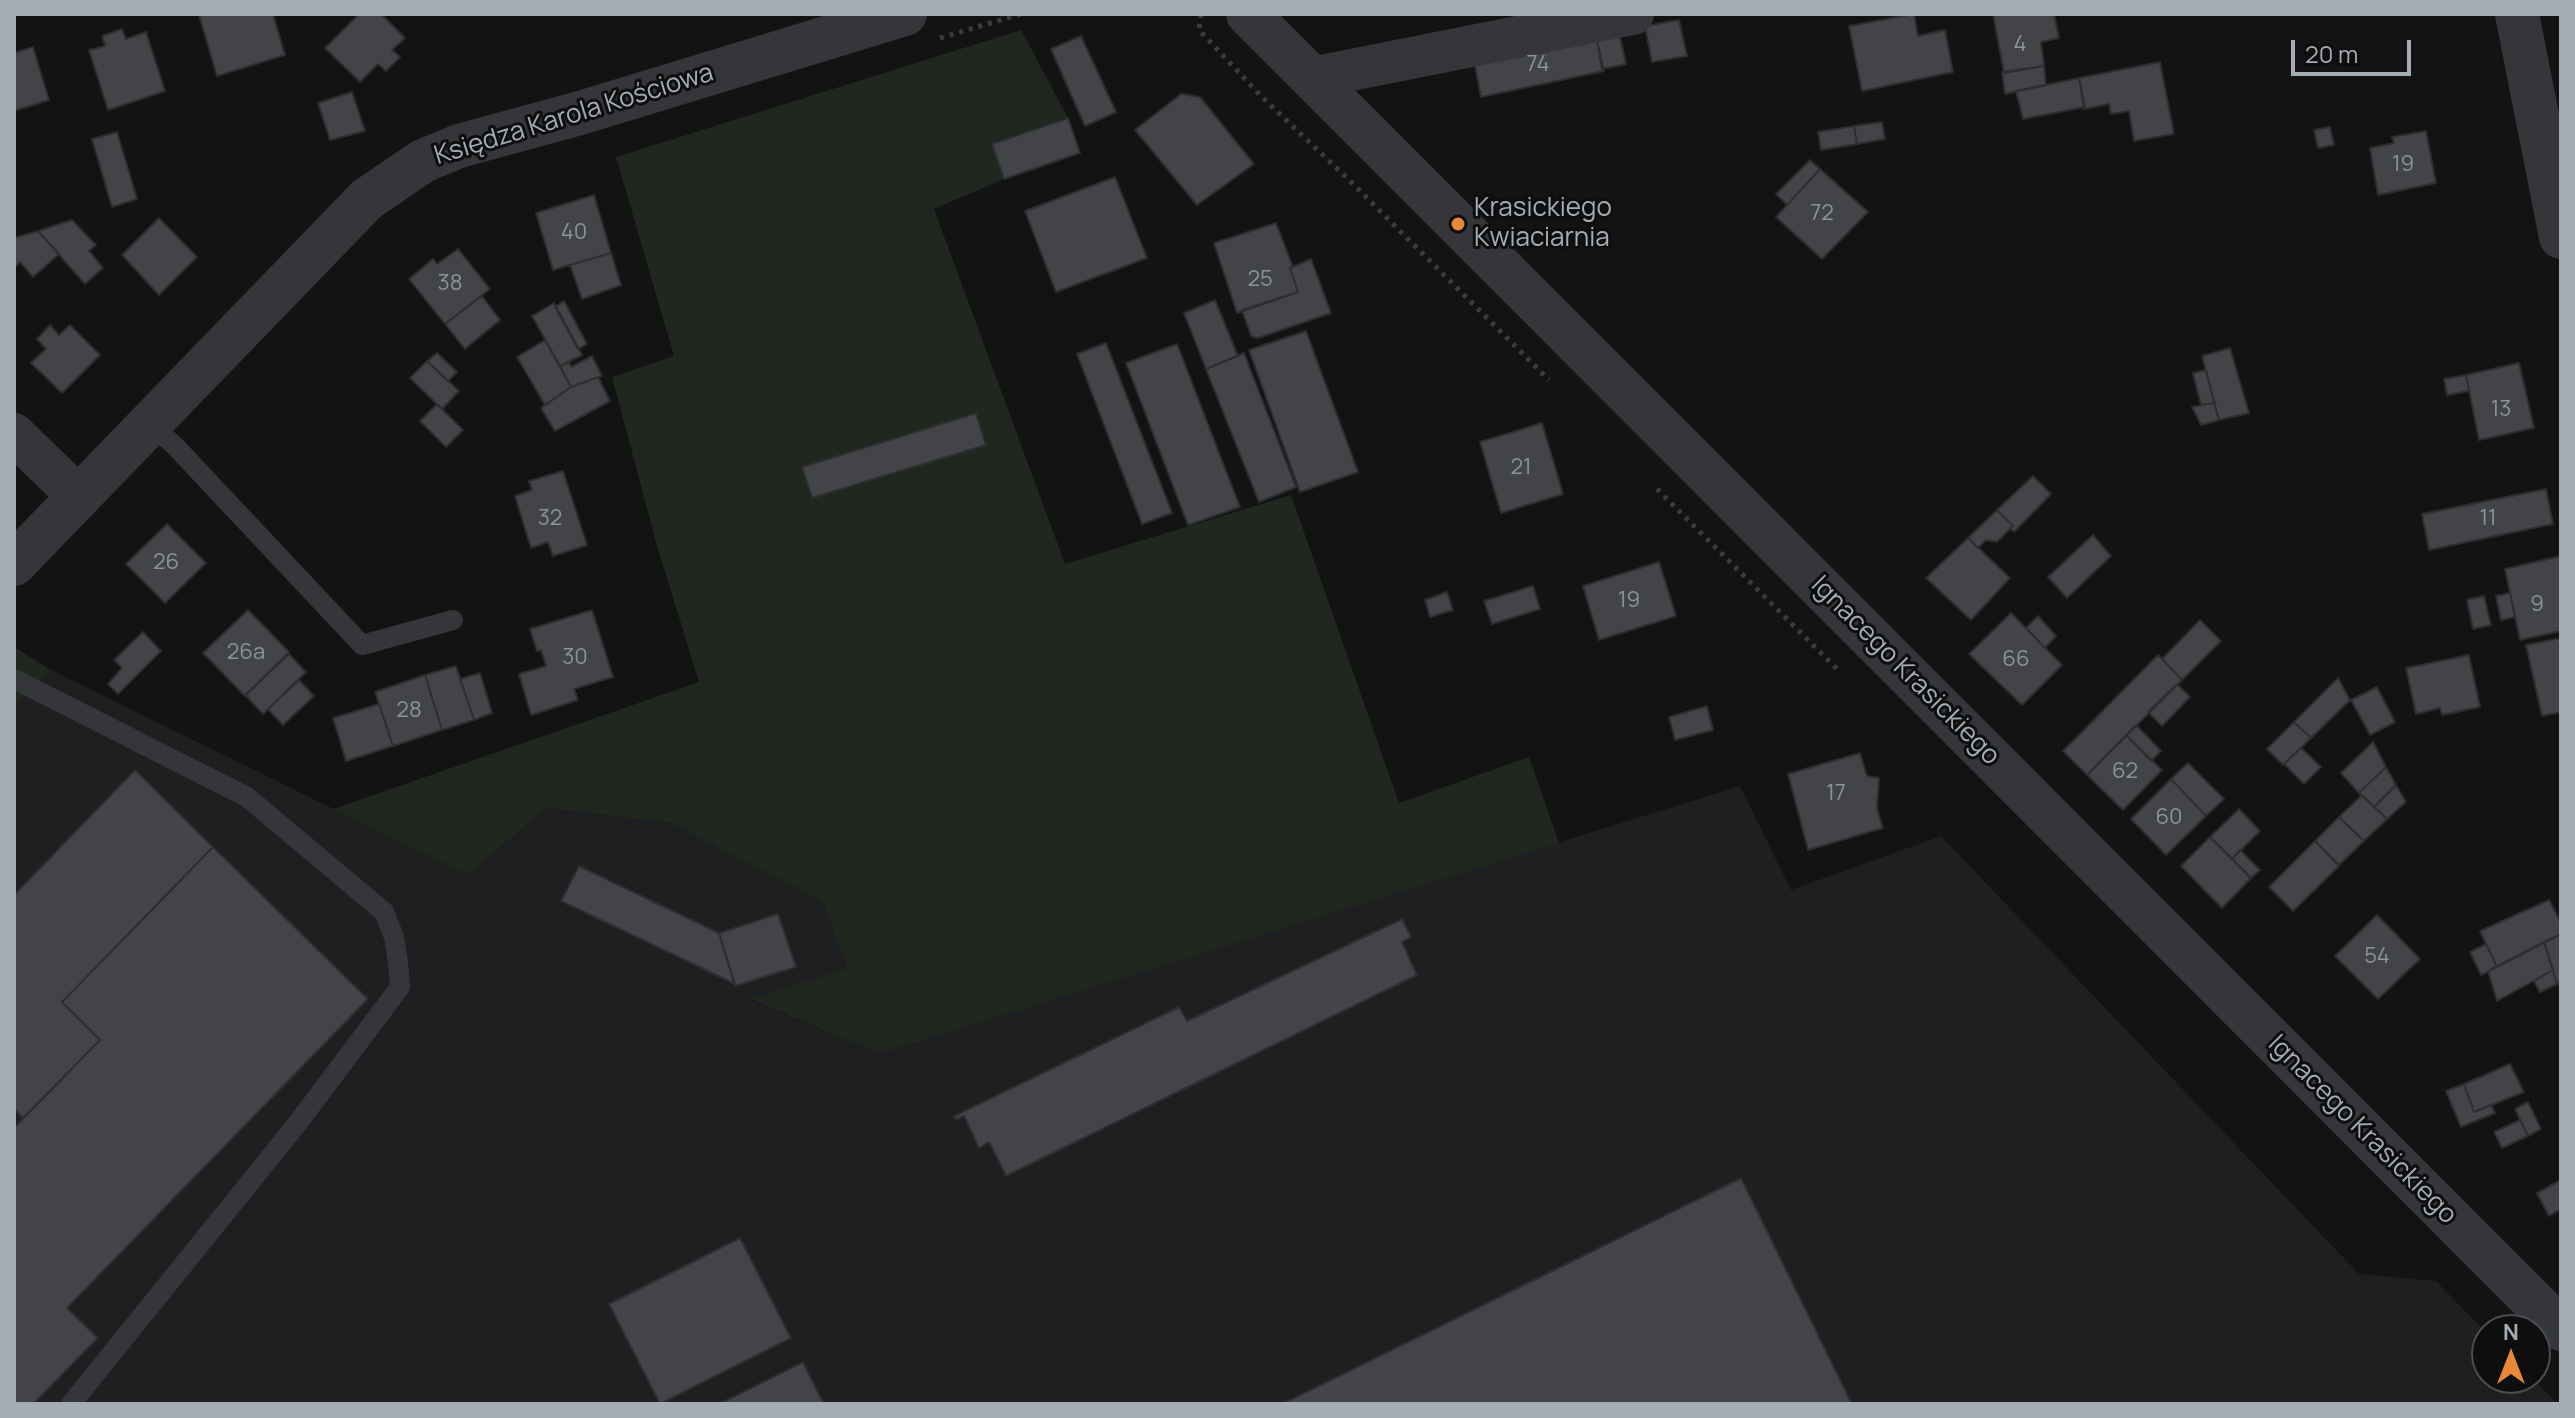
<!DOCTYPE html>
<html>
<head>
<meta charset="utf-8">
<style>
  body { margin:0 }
  #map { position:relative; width:2575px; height:1418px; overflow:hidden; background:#131314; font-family:Manrope,sans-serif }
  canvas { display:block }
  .frame { position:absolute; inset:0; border:16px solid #a5adb4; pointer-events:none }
  .north { position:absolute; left:2471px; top:1314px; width:80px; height:80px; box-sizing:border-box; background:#0e0e0f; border:2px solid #4a4e51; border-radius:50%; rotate:0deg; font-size:22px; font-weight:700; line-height:32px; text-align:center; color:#a5adb4 }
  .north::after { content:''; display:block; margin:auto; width:28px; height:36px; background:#e78838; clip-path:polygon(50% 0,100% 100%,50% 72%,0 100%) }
  .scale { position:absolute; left:2291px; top:40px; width:120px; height:36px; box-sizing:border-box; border:4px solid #a5adb4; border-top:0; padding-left:10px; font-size:24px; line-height:28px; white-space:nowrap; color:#a5adb4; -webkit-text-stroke:6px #0e0e0f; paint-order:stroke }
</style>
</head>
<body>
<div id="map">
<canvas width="2575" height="1418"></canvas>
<div class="frame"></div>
<div class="north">N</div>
<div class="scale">20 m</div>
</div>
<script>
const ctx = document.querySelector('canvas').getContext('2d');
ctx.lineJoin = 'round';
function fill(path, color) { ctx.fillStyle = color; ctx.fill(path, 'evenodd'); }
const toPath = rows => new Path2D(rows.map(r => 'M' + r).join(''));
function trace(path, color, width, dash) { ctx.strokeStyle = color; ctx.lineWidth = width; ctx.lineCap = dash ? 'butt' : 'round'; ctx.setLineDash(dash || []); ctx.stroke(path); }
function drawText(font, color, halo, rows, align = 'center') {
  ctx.font = font + ' Manrope,sans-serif'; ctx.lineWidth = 6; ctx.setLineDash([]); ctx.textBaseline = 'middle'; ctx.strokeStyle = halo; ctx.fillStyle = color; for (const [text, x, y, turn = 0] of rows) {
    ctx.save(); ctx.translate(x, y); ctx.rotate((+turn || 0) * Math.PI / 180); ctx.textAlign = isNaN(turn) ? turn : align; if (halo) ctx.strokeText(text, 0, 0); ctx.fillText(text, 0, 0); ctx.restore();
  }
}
fill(toPath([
  [51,670,468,875,546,808,670,823,822,901,849,968,751,1000,879,1054,1740,786,1791,890,1941,836,2359,1274,2436,1281,2487,1333,2487,1378,2532,1378,2558,1404,14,1404,14,708]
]), '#1f1f21');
fill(toPath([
  [1021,30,1068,118,993,144,1004,179,934,209,1065,564,1291,495,1399,803,1529,757,1559,843,879,1054,750,999,848,968,822,901,670,823,546,808,468,875,333,809,699,682,657,546,612,377,674,356,616,157],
  [14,647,51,670,14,708]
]), '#20271f');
const building = toPath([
  [273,14,285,55,217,76,199,15,273,14],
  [359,14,381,14,405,38,392,50,400,57,386,71,378,64,360,82,325,48,359,14],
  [1914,14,1918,36,1945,30,1953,72,1862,91,1849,26,1914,14],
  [1993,14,2054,14,2059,38,2041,42,2044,66,2004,73,1993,14],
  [1679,20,1687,56,1652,62,1645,26,1679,20],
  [122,29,126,39,146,32,165,91,108,110,89,50,105,46,102,36,122,29],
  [1619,32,1626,64,1602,69,1596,36,1619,32],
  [1081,36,1116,112,1085,126,1051,49,1081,36],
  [1596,36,1604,71,1481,97,1474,61,1596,36],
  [33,47,49,100,14,111,14,53,33,47],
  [2160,62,2174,134,2134,141,2129,111,2111,114,2109,104,2084,109,2079,78,2160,62],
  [2044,66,2046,85,2005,94,2002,72,2044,66],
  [2079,78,2085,107,2023,119,2016,91,2079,78],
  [352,92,365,131,330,140,318,103,352,92],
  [1181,94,1200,97,1254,164,1197,205,1135,130,1181,94],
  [1068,118,1080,153,1004,179,992,144,1068,118],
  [1882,122,1885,139,1857,144,1854,126,1882,122],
  [1854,126,1857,144,1821,150,1818,132,1854,126],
  [2330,127,2334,145,2318,148,2314,130,2330,127],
  [2426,131,2436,183,2378,195,2370,148,2394,143,2392,137,2426,131],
  [117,132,137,199,112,207,92,139,117,132],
  [1810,160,1820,169,1787,205,1776,194,1810,160],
  [1820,169,1868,212,1822,259,1776,217,1820,169],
  [1115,177,1147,258,1056,292,1025,211,1115,177],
  [594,195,611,253,553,270,536,213,594,195],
  [159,218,197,257,159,295,122,255,159,218],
  [72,220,96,245,89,251,103,268,85,284,38,231,72,220],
  [1276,223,1293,267,1290,268,1298,292,1237,313,1214,243,1276,223],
  [38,231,59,254,33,277,20,262,14,268,14,238,38,231],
  [458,249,490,289,445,324,409,279,433,259,437,264,458,249],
  [611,253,621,285,582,299,570,265,611,253],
  [1311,259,1331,313,1258,338,1251,336,1242,310,1298,292,1290,268,1311,259],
  [482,296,500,320,465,349,445,324,482,296],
  [1215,300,1238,356,1206,369,1184,313,1215,300],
  [564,301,587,344,578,349,555,307,564,301],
  [554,303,582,355,560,366,532,316,554,303],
  [50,325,59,335,70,325,100,355,62,393,31,363,46,349,37,339,50,325],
  [1306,331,1358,472,1300,492,1249,350,1306,331],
  [545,340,571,387,545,405,517,357,545,340],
  [1106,343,1172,513,1142,524,1077,354,1106,343],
  [1177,344,1240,507,1188,525,1126,363,1177,344],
  [2230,348,2249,413,2219,420,2202,356,2230,348],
  [437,353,457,372,448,381,427,361,437,353],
  [1244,353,1296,487,1259,502,1206,369,1244,353],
  [592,356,602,376,571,387,560,366,569,362,571,367,592,356],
  [427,361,459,391,442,409,410,378,427,361],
  [2519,363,2534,428,2479,440,2466,375,2519,363],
  [2206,370,2214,403,2201,405,2193,373,2206,370],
  [2466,375,2469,391,2447,395,2444,379,2466,375],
  [598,377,610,401,555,431,541,408,571,387,598,377],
  [2214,403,2219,420,2201,425,2192,407,2214,403],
  [437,404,463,430,446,447,420,421,437,404],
  [976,413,986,445,812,498,802,467,976,413],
  [1542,423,1563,494,1501,513,1480,442,1542,423],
  [563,471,587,545,553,556,548,542,531,548,515,496,532,490,529,481,563,471],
  [2033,476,2051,494,2014,532,2010,528,2013,526,1997,510,2033,476],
  [2546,489,2553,524,2429,550,2422,514,2546,489],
  [1997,510,2013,526,1997,542,1986,540,1978,548,1968,538,1997,510],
  [167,524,206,563,165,603,126,564,167,524],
  [2093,535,2111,556,2067,598,2048,577,2093,535],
  [1968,538,2010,578,1971,620,1926,578,1968,538],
  [2561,556,2561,631,2520,640,2505,569,2561,556],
  [1659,562,1676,616,1599,640,1583,586,1659,562],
  [1533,586,1540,609,1492,624,1484,601,1533,586],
  [1447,592,1453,610,1430,617,1425,600,1447,592],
  [2510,593,2515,617,2501,620,2496,596,2510,593],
  [2484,596,2491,625,2473,629,2467,600,2484,596],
  [248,610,289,652,245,696,203,653,248,610],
  [592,610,613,677,574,689,578,700,531,715,519,674,546,666,541,650,537,651,530,629,592,610],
  [2011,613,2062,665,2022,705,1969,654,2011,613],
  [2038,616,2056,636,2045,648,2026,628,2038,616],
  [2200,620,2221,641,2182,680,2162,659,2200,620],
  [143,632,161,651,118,694,108,684,122,668,114,660,143,632],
  [2561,638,2561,712,2542,716,2526,645,2561,638],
  [289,654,306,672,263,714,245,695,289,654],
  [2158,655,2182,680,2087,775,2063,751,2158,655],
  [2469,655,2480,707,2442,715,2440,708,2416,714,2406,668,2469,655],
  [456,666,474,720,442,730,425,675,456,666],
  [480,673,492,713,474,720,460,679,480,673],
  [425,675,442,730,393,746,375,692,425,675],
  [2338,678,2350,700,2311,738,2294,722,2338,678],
  [299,680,314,696,283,725,268,709,299,680],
  [2177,684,2190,697,2162,726,2148,712,2177,684],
  [2377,687,2395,722,2370,735,2351,700,2377,687],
  [379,704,393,746,346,761,333,718,379,704],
  [1707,706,1713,730,1675,740,1669,717,1707,706],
  [2294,722,2311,738,2283,765,2267,749,2294,722],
  [2136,725,2161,751,2151,761,2126,735,2136,725],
  [2126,735,2162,770,2123,810,2087,775,2126,735],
  [2373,742,2386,767,2359,793,2341,773,2373,742],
  [2301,748,2321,767,2304,784,2284,764,2301,748],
  [1860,753,1867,776,1879,778,1877,809,1883,828,1808,850,1788,774,1860,753],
  [2188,763,2224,799,2206,816,2171,779,2188,763],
  [2386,767,2396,785,2374,807,2359,793,2386,767],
  [135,770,213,847,62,1002,100,1040,23,1118,14,1109,14,895,135,770],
  [2171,779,2206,816,2166,855,2131,819,2171,779],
  [2396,785,2406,802,2387,819,2374,807,2396,785],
  [2362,795,2387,819,2364,841,2339,817,2362,795],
  [2239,809,2260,831,2232,859,2210,837,2239,809],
  [2339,817,2364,841,2339,865,2315,841,2339,817],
  [2210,837,2251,878,2222,908,2181,866,2210,837],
  [2315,841,2339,866,2293,911,2269,887,2315,841],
  [213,847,368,999,67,1308,98,1338,33,1404,14,1404,14,1128,100,1040,62,1002,213,847],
  [2240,850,2260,870,2251,878,2232,859,2240,850],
  [579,866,719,933,735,984,561,901,579,866],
  [2549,900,2561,923,2561,934,2497,967,2480,931,2549,900],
  [778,914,796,967,735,986,719,933,778,914],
  [2377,915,2420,959,2378,999,2335,956,2377,915],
  [1402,919,1411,937,1402,942,1417,975,1006,1176,989,1142,979,1148,964,1116,956,1120,954,1116,1179,1007,1187,1021,1402,919],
  [2561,934,2561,982,2557,984,2544,942,2561,934],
  [2544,942,2553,970,2497,1001,2488,971,2544,942],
  [2486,944,2497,967,2481,975,2470,952,2486,944],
  [2553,970,2557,984,2540,992,2534,981,2553,970],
  [2510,1064,2524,1092,2474,1112,2464,1084,2510,1064],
  [2464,1084,2474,1112,2491,1105,2495,1113,2461,1127,2446,1091,2464,1084],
  [2528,1102,2541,1129,2528,1136,2515,1109,2528,1102],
  [2520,1120,2528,1136,2502,1148,2494,1132,2520,1120],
  [1741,1178,1852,1404,1282,1404,1741,1178],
  [2561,1180,2561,1209,2549,1216,2537,1193,2561,1180],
  [740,1238,791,1338,660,1404,609,1304,740,1238],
  [803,1362,824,1404,719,1404,803,1362]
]);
fill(building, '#424447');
trace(building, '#2d2e30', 2);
trace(toPath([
  [1201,14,1199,30,1261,96,1350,181,1549,380],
  [940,38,1021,14],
  [1657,489,1840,672]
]), '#3a3d40', 5, [4, 6]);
trace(toPath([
  [150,423,176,447,362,645,453,620],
  [14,679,247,797,384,912,394,937,398,963,400,987,297,1124,71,1404]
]), '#343639', 20);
trace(toPath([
  [1311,78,1633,14],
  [14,434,78,496]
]), '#343639', 42);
trace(toPath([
  [1248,14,2561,1329],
  [2517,14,2561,237],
  [14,564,367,199,423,161,459,146,580,113,905,14]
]), '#343639', 44);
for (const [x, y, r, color] of [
  [1458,224,8,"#e78838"]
]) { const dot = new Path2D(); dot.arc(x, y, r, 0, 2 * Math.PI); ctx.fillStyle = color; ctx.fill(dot); trace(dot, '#0e0e0f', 3); }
drawText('22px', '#8c9399', null, [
  ["4",2020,45],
  ["74",1538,65],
  ["19",2403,165],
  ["72",1822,214],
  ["40",574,233],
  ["25",1260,280],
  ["38",450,284],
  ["13",2501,410],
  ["21",1521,468],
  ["32",550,519],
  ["11",2488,519],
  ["26",166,563],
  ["19",1629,601],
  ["9",2537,605],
  ["26a",246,653],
  ["30",575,658],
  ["66",2016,660],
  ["28",409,711],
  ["62",2125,772],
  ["17",1836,794],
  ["60",2169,818],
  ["54",2377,957]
]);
drawText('26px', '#a5adb4', '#0e0e0f', [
  ["Księdza Karola Kościowa",574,115,-17],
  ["Ignacego Krasickiego",1905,671,45],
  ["Ignacego Krasickiego",2362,1130,45]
]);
drawText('26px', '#a5adb4', '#0e0e0f', [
  ["Krasickiego",1474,209],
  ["Kwiaciarnia",1474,239]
], 'left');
</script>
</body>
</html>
